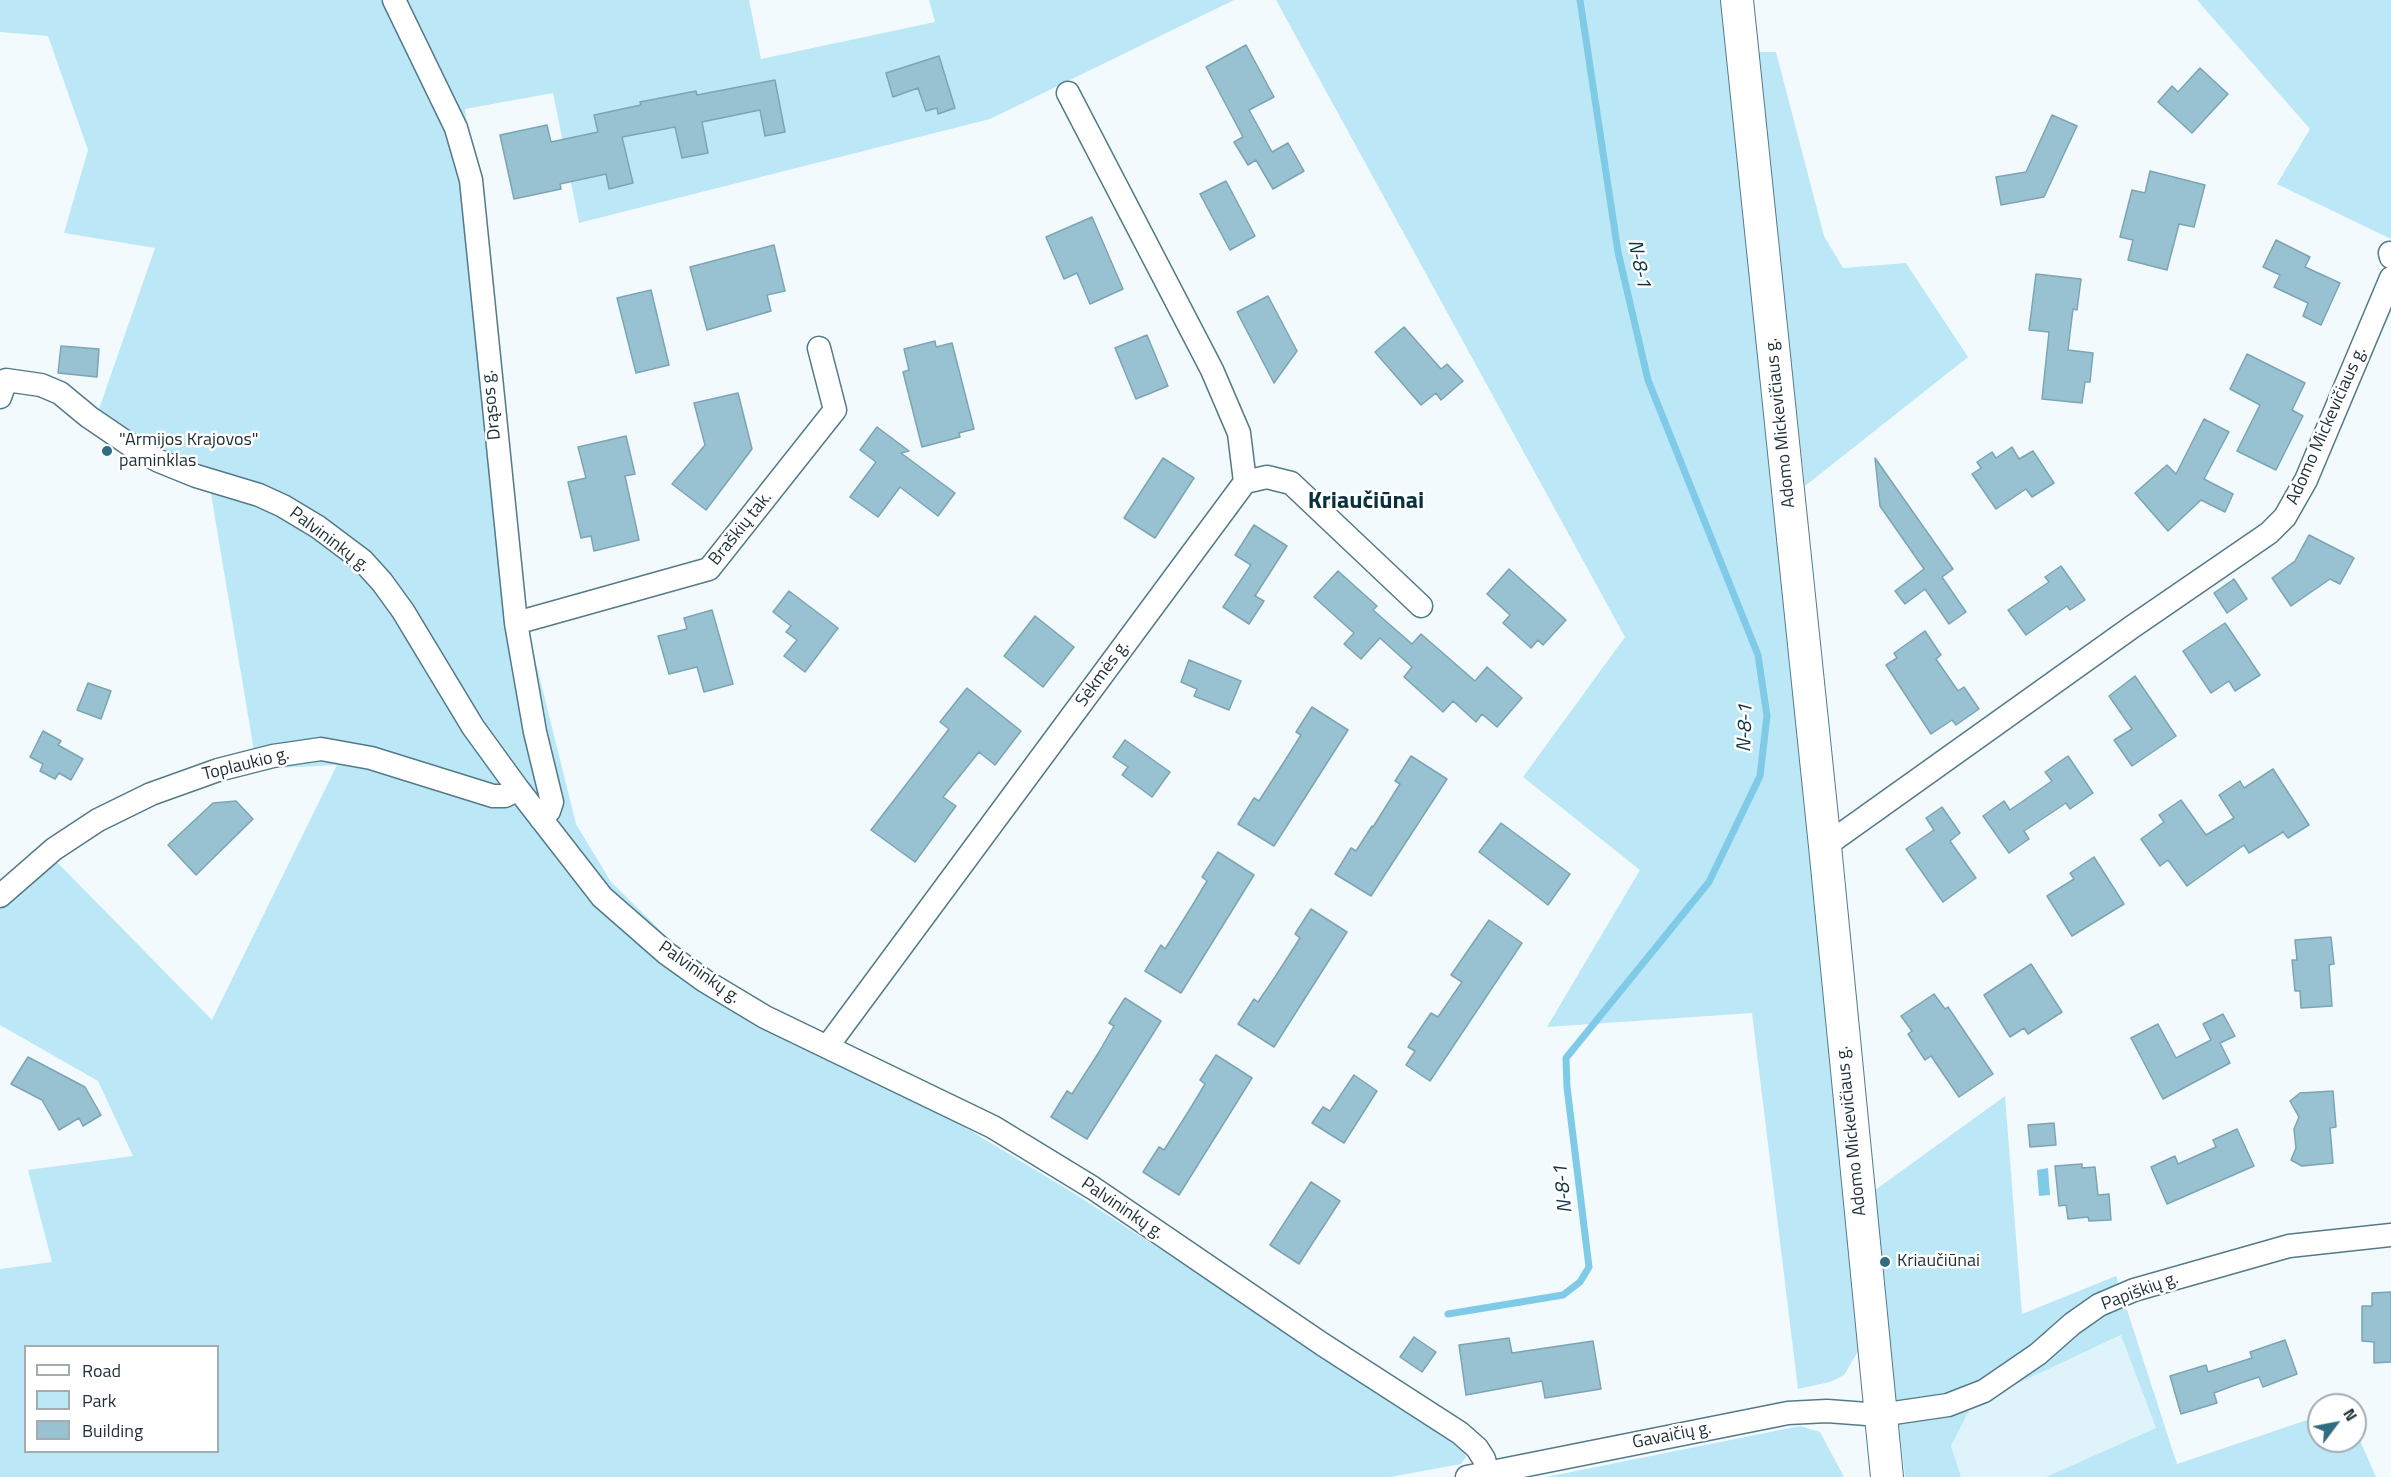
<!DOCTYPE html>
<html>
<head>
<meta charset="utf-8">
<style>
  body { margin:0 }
  #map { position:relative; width:2391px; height:1477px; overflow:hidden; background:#f2fafd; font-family:"Titillium Web",sans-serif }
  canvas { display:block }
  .legend { position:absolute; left:24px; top:1345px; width:195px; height:108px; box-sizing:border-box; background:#fff; border:2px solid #a5acaf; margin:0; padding:8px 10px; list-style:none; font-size:18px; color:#1f3036 }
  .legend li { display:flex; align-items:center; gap:12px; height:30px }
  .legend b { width:30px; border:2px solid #a5acaf }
  .north { position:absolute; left:2307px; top:1393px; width:60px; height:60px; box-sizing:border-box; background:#fff; border:2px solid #a5acaf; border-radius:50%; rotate:58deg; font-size:16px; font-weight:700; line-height:24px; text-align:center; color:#1f3036 }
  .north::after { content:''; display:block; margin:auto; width:21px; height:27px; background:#2e6d82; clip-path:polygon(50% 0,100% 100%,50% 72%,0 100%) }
</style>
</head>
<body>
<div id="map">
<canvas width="2391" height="1477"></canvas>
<ul class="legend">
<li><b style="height:8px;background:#fff"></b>Road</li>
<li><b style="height:16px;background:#bce7f7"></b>Park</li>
<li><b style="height:16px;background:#98c1d1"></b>Building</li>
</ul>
<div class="north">N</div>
</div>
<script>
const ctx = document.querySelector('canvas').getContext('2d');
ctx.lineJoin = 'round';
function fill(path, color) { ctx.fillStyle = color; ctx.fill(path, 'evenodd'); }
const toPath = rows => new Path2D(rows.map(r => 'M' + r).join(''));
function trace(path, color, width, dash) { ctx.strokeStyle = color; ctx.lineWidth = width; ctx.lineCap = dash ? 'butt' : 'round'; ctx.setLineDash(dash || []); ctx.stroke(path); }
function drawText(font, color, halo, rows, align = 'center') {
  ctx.font = font + ' "Titillium Web",sans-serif'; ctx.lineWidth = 5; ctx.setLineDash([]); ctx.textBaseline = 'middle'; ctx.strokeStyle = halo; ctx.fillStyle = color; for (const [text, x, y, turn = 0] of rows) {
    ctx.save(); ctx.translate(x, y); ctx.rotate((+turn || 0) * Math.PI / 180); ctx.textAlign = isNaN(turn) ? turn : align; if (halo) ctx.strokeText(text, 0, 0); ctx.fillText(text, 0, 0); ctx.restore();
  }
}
fill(toPath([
  [2122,1335,2157,1428,2046,1477,1961,1477,1951,1446,1972,1405]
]), '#dff3fb');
fill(toPath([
  [0,0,749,0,761,59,935,22,929,0,1234,0,990,119,579,223,553,93,465,109,529,635,576,824,611,882,686,956,809,1048,956,1122,1075,1194,1460,1444,1466,1457,1461,1464,1390,1477,0,1477,0,1269,52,1262,28,1170,133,1156,98,1081,0,1025,0,902,52,857,212,1020,337,765,257,769,207,470,154,446,98,412,155,248,64,233,88,150,48,36,0,32],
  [26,1346,218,1346,218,1452,26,1452],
  [1276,0,1724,0,1860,1348,1844,1375,1830,1382,1798,1389,1752,1013,1547,1027,1640,870,1523,777,1625,637],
  [2197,0,2391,0,2391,239,2277,184,2310,129],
  [1756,52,1776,52,1824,236,1843,268,1906,263,1968,357,1805,486],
  [2005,1096,2022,1314,2116,1276,2177,1464,2319,1416,2319,1441,2355,1441,2355,1429,2376,1477,2046,1477,2156,1428,2121,1335,1972,1405,1951,1446,1961,1477,1905,1477,1871,1193],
  [1800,1426,1820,1432,1844,1477,1546,1477]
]), '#bce7f7');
fill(toPath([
  [2048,1168,2050,1195,2039,1196,2037,1170]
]), '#7fcbe7');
trace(toPath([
  [1448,1314,1563,1295,1580,1282,1589,1267,1567,1087,1566,1058,1709,882,1760,776,1767,716,1758,655,1648,380,1618,252,1580,0]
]), '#7fcbe7', 7);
const building = toPath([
  [1246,45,1274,97,1249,110,1272,152,1288,143,1304,171,1273,189,1256,160,1248,165,1234,142,1243,137,1206,67,1246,45],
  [939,56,955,108,938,114,937,108,926,111,918,88,893,97,886,73,939,56],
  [2200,68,2228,94,2192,133,2158,102,2172,86,2178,92,2200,68],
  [775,80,785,132,765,136,760,110,702,122,708,153,682,158,675,127,622,137,633,183,609,189,606,174,560,184,561,189,514,199,500,135,547,125,551,142,598,132,594,115,641,105,640,102,696,91,697,95,775,80],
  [2052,115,2077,126,2044,197,2001,205,1996,177,2026,172,2052,115],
  [2150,171,2205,185,2194,227,2179,224,2167,270,2128,260,2133,240,2120,237,2132,190,2145,193,2150,171],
  [1226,181,1255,236,1230,250,1200,194,1226,181],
  [1092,217,1123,289,1090,304,1077,273,1064,279,1046,237,1092,217],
  [2276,240,2310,257,2305,267,2340,283,2321,325,2303,316,2308,303,2274,287,2280,275,2263,267,2276,240],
  [774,245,785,291,767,295,771,311,707,330,690,267,774,245],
  [2036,274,2081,279,2077,310,2073,309,2068,350,2093,353,2090,382,2085,382,2082,403,2042,399,2049,332,2029,330,2036,274],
  [651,290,669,365,636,373,617,298,651,290],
  [1268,296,1297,351,1274,383,1237,312,1268,296],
  [1404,327,1441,369,1447,364,1463,381,1441,400,1436,393,1421,405,1375,352,1404,327],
  [1147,335,1168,386,1136,399,1115,348,1147,335],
  [935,341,936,347,952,343,974,429,959,433,960,437,922,447,903,372,909,370,904,349,935,341],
  [61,346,99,349,97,377,58,373,61,346],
  [2247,354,2305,383,2292,410,2303,416,2276,470,2237,451,2260,405,2230,389,2247,354],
  [738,393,752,449,706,510,672,484,705,445,694,403,738,393],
  [2204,419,2229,432,2204,479,2233,494,2225,512,2201,500,2168,531,2135,493,2167,465,2176,474,2204,419],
  [877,427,909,451,901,453,955,493,938,516,900,487,878,517,850,497,876,462,860,450,877,427],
  [626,436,635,474,625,476,639,540,594,551,591,536,581,538,568,482,586,478,578,447,626,436],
  [2012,447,2019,459,2033,451,2054,483,2032,497,2026,489,1996,509,1972,474,1981,468,1977,462,1992,452,1996,458,2012,447],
  [1163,458,1194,478,1155,538,1124,518,1163,458],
  [1875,458,1953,569,1942,577,1966,612,1949,624,1925,589,1905,604,1895,591,1924,569,1880,506,1875,458],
  [1254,525,1287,546,1255,596,1264,601,1249,624,1223,607,1251,565,1235,555,1254,525],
  [2309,535,2354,558,2340,584,2330,579,2291,606,2272,578,2295,561,2309,535],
  [2061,566,2085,600,2070,610,2067,606,2026,635,2008,610,2049,582,2045,577,2061,566],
  [1509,569,1566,620,1543,645,1538,640,1531,648,1503,623,1510,615,1487,594,1509,569],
  [1338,571,1377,606,1373,610,1412,644,1421,634,1475,681,1487,667,1522,698,1497,727,1482,714,1476,722,1453,701,1443,712,1404,677,1412,667,1380,638,1361,659,1344,644,1354,633,1314,597,1338,571],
  [2234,579,2247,599,2227,613,2214,593,2234,579],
  [789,591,838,628,805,672,784,656,797,640,786,632,791,626,773,612,789,591],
  [712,610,733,684,704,692,697,667,669,674,658,636,687,629,684,618,712,610],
  [1035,616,1074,647,1043,687,1004,656,1035,616],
  [2225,623,2260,675,2235,691,2229,681,2211,693,2183,651,2225,623],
  [1925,631,1941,655,1936,659,1958,691,1964,687,1979,709,1956,725,1952,720,1931,734,1886,665,1897,658,1894,653,1925,631],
  [1189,660,1241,681,1229,710,1194,696,1197,689,1181,682,1189,660],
  [2135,676,2176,736,2132,766,2114,740,2132,729,2109,696,2135,676],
  [88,683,111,691,101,719,77,710,88,683],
  [967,688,1021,731,995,765,979,752,943,797,956,806,915,862,871,830,949,729,940,722,967,688],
  [1312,707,1348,730,1274,846,1238,824,1254,798,1259,801,1284,762,1301,735,1296,732,1312,707],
  [43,731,61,741,58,745,83,759,71,780,59,773,55,779,40,771,43,764,30,757,43,731],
  [1125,740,1170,772,1152,797,1122,775,1128,767,1113,757,1125,740],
  [1411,756,1447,779,1371,896,1335,874,1351,848,1356,851,1372,826,1373,827,1400,784,1395,781,1411,756],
  [2068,756,2093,793,2070,809,2066,803,2024,831,2029,839,2009,853,1983,816,2004,801,2010,810,2052,781,2045,772,2068,756],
  [2273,769,2309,825,2288,838,2283,832,2249,853,2244,845,2187,886,2168,860,2160,866,2141,839,2164,822,2159,815,2181,800,2206,835,2234,818,2219,795,2240,781,2244,788,2273,769],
  [236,801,253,819,196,875,168,845,213,803,236,801],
  [1942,807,1960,833,1950,841,1976,878,1943,902,1906,849,1934,830,1926,818,1942,807],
  [1501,823,1570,874,1548,905,1479,852,1501,823],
  [1218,852,1254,875,1181,993,1145,971,1161,945,1165,949,1192,906,1207,881,1202,877,1218,852],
  [2094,857,2124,904,2072,936,2047,896,2074,879,2070,873,2094,857],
  [1311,909,1347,932,1274,1047,1238,1024,1254,999,1258,1002,1275,977,1300,938,1295,934,1311,909],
  [1489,920,1522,943,1430,1081,1406,1065,1415,1051,1408,1047,1431,1013,1438,1017,1462,982,1451,975,1489,920],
  [2331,937,2334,964,2329,965,2332,1006,2301,1008,2300,991,2295,991,2292,960,2297,960,2295,940,2331,937],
  [2031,964,2062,1012,2028,1034,2024,1028,2010,1037,1984,995,2031,964],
  [1934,994,1945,1009,1948,1007,1993,1074,1959,1097,1931,1056,1925,1060,1908,1034,1912,1031,1901,1016,1934,994],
  [1125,998,1161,1021,1087,1139,1051,1117,1067,1091,1072,1094,1099,1052,1114,1026,1109,1023,1125,998],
  [2223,1014,2235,1036,2220,1043,2230,1063,2163,1099,2131,1038,2158,1024,2176,1058,2211,1040,2203,1024,2223,1014],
  [1216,1055,1252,1078,1179,1195,1143,1172,1159,1147,1164,1150,1190,1109,1205,1084,1200,1080,1216,1055],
  [28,1057,85,1087,101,1115,83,1126,79,1118,59,1130,42,1100,11,1084,28,1057],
  [1354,1075,1377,1091,1344,1143,1312,1123,1323,1107,1330,1111,1354,1075],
  [2333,1091,2336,1127,2330,1128,2333,1163,2302,1166,2291,1160,2296,1148,2294,1129,2299,1117,2290,1101,2300,1093,2333,1091],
  [2054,1123,2056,1145,2030,1147,2028,1125,2054,1123],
  [2237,1129,2254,1166,2167,1204,2151,1167,2175,1156,2178,1164,2216,1147,2213,1140,2237,1129],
  [2082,1164,2082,1168,2095,1167,2098,1195,2109,1194,2111,1220,2089,1221,2088,1217,2068,1219,2066,1205,2059,1206,2055,1166,2082,1164],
  [1311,1182,1340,1201,1299,1264,1270,1245,1311,1182],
  [2391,1292,2391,1362,2374,1363,2374,1342,2362,1341,2362,1306,2372,1306,2372,1293,2391,1292],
  [1414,1337,1436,1352,1422,1372,1400,1357,1414,1337],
  [1509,1338,1512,1353,1593,1341,1601,1389,1545,1398,1542,1381,1466,1395,1459,1345,1509,1338],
  [2285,1340,2297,1374,2263,1387,2259,1377,2238,1384,2214,1393,2217,1403,2181,1414,2170,1376,2206,1365,2208,1372,2252,1358,2250,1352,2285,1340]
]);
fill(building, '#98c1d1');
trace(building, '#7ca5b4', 1.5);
const street = toPath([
  [394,0,456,128,471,180,516,623,535,732,552,802,549,811,541,819],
  [1068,93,1212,370,1239,433,1245,482],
  [2390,253,2391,257],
  [0,397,6,380,41,385,60,393,89,417,136,449,159,461,196,476,259,495,283,506,318,527,362,560,382,582,403,611,473,727,518,789,602,897,666,953,705,981,765,1017,993,1127,1093,1188,1322,1344,1460,1433,1477,1448,1484,1459,1488,1477],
  [516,623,709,569,835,410,819,348],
  [1825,846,2132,627,2269,533,2285,517,2306,480,2391,278],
  [0,896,54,849,98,820,151,794,218,770,273,756,321,749,371,758,493,796,505,796,518,789],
  [827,1047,1245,482,1267,477,1291,483,1421,606],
  [1467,1477,1788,1413,1827,1411,1880,1415,1948,1405,1984,1391,2038,1354,2072,1324,2099,1305,2134,1290,2289,1246,2391,1235]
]);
const secondary = toPath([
  [1737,0,1825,846,1887,1477]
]);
trace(street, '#537a88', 25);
trace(secondary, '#537a88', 34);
trace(street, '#fff', 22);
trace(secondary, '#fff', 32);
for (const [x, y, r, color] of [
  [107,451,6,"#2e6d82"],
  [1885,1262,6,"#2e6d82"]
]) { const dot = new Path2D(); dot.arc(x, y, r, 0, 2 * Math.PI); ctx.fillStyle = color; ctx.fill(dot); trace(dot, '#fff', 2); }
drawText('18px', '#1f3036', '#fff', [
  ["Drąsos g.",492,405,-96],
  ["Adomo Mickevičiaus g.",1781,423,-96],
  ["Adomo Mickevičiaus g.",2327,426,-66],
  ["Braškių tak.",741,529,-51],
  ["Palvininkų g.",329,540,37],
  ["Sėkmės g.",1103,674,-54],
  ["Toplaukio g.",246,765,-14],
  ["Palvininkų g.",699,973,35],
  ["Adomo Mickevičiaus g.",1852,1131,-96],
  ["Palvininkų g.",1122,1209,34],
  ["Papiškių g.",2140,1292,-20],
  ["Gavaičių g.",1672,1436,-11]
]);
drawText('18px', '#1f3036', '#fff', [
  ["\"Armijos Krajovos\"",119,441],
  ["paminklas",119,462],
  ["Kriaučiūnai",1897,1262]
], 'left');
drawText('italic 20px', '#0f3440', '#fff', [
  ["N-8-1",1638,264,78],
  ["N-8-1",1746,728,-88],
  ["N-8-1",1564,1189,-96]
]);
drawText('bold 24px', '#07313e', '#fff', [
  ["Kriaučiūnai",1366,502]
]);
</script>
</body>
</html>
